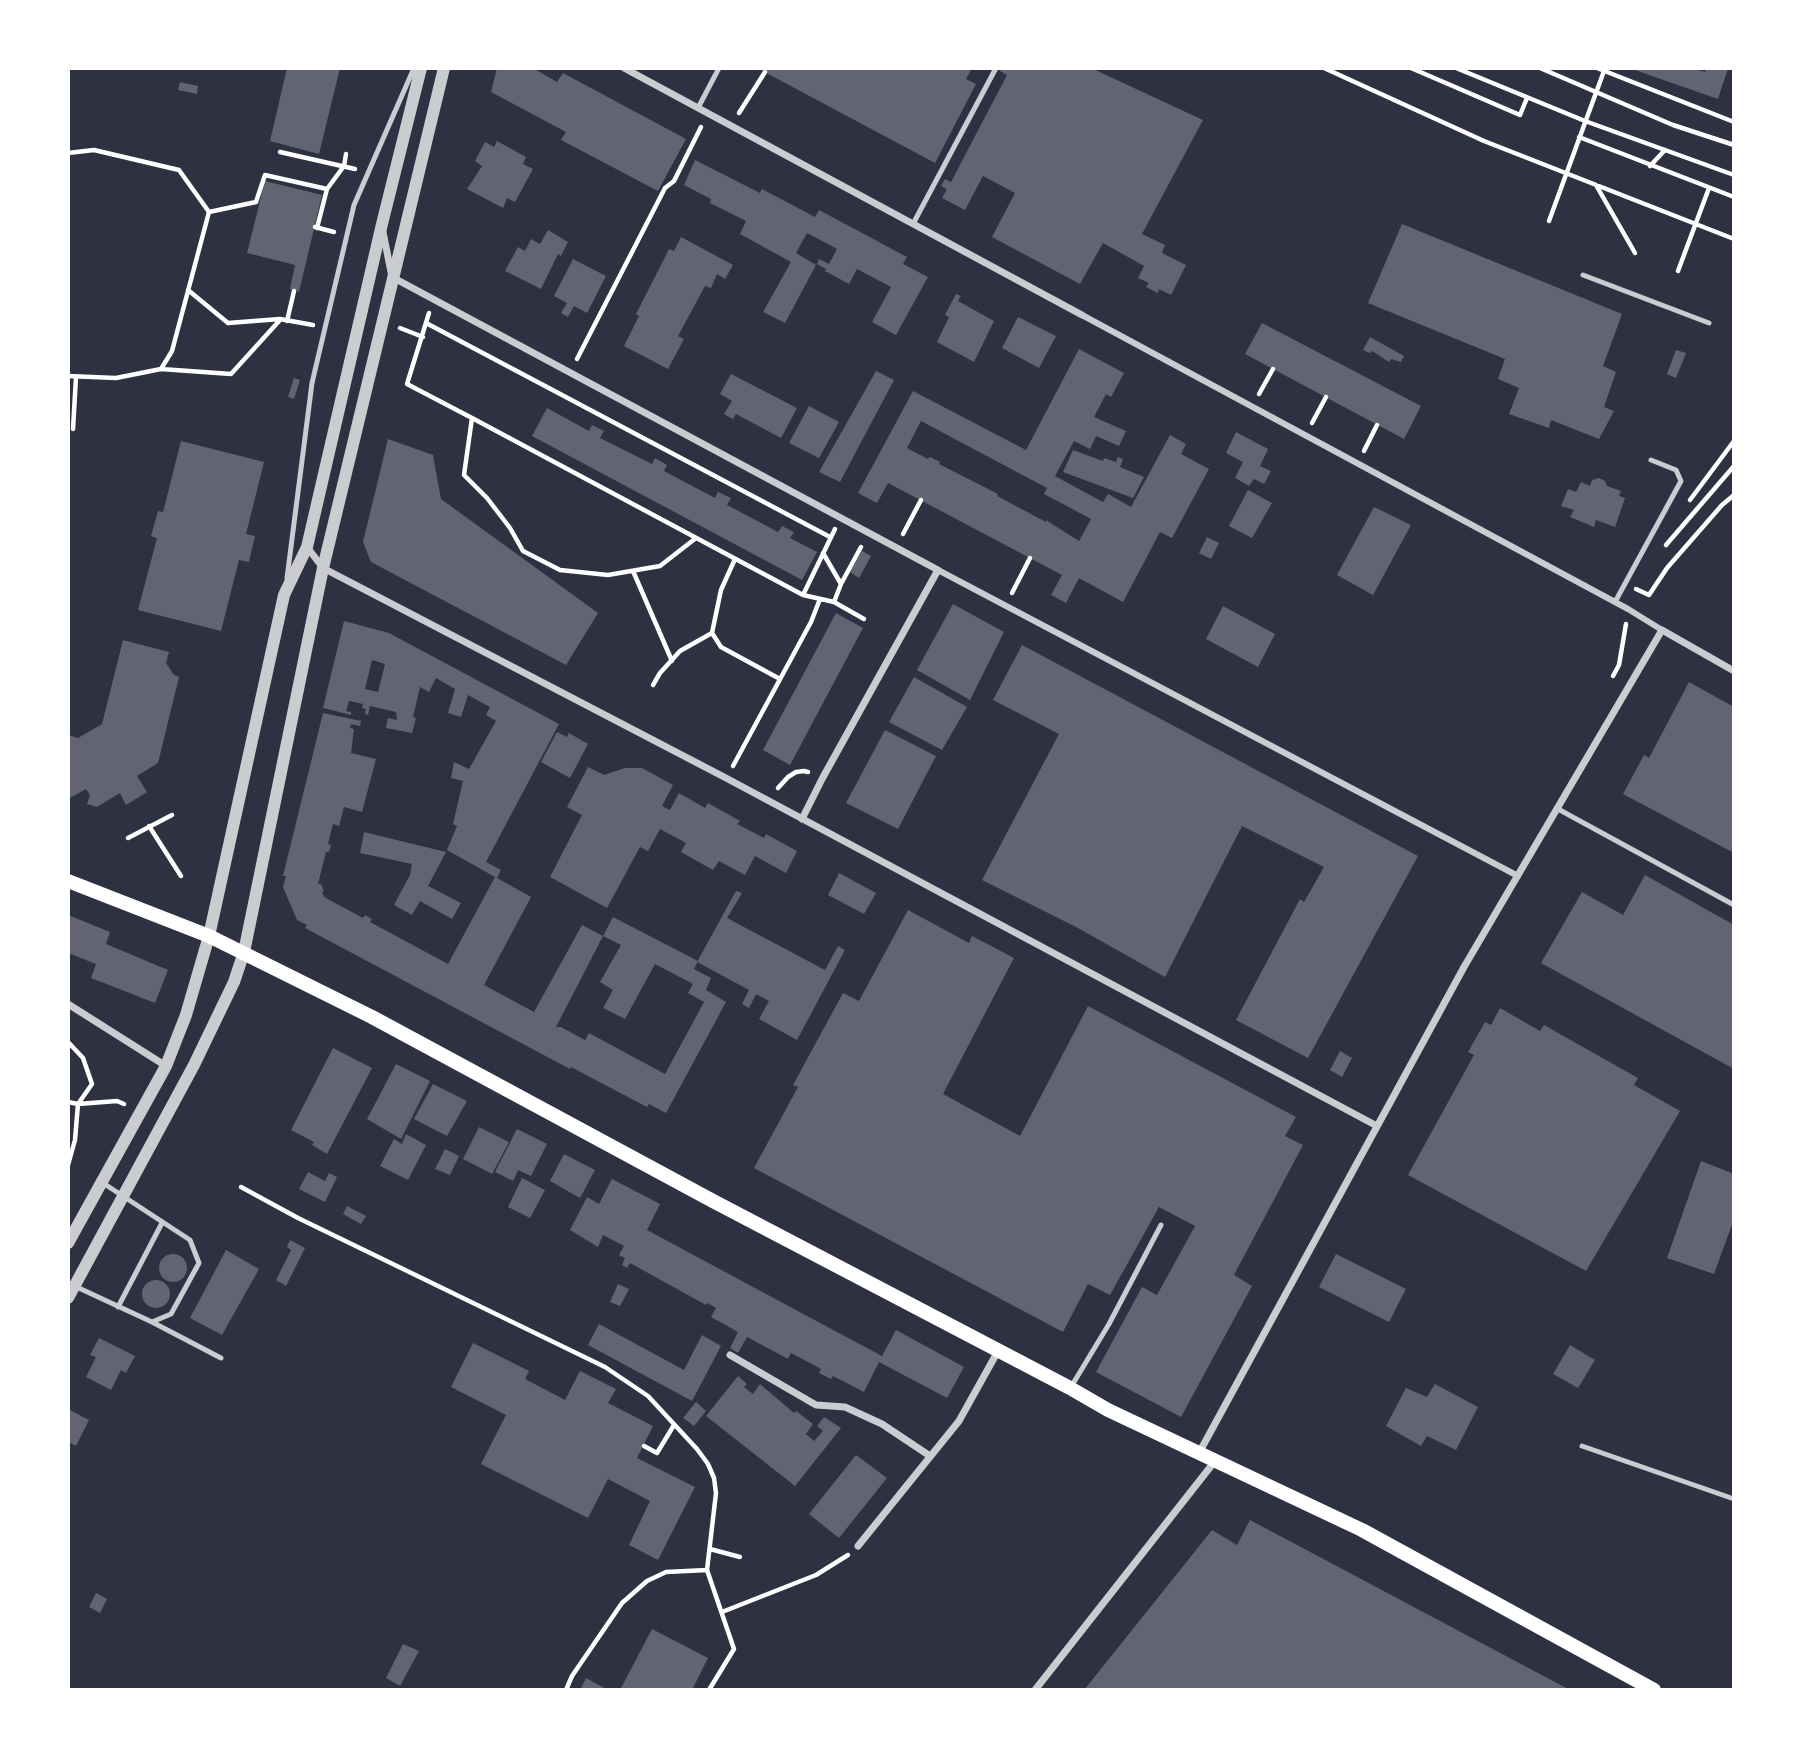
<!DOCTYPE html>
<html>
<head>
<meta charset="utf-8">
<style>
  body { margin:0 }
  #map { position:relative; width:1802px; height:1758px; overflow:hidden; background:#2d3142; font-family:Raleway,sans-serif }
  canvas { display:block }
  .frame { position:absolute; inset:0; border:70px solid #fff; pointer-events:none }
</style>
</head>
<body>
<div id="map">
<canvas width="1802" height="1758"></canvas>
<div class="frame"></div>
</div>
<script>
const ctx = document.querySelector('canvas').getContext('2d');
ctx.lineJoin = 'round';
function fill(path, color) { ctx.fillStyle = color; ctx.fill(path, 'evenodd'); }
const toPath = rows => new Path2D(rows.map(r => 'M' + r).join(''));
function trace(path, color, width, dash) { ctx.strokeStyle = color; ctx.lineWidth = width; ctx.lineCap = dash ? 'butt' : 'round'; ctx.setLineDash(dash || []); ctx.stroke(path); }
fill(toPath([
  [287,68,340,68,319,154,270,141],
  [497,68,533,68,557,82,563,73,686,139,658,191,561,140,566,132,491,92],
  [757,68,972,68,966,79,976,84,935,163],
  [1001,68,1091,68,1203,120,1142,234,1165,245,1162,253,1186,265,1171,295,1159,289,1158,293,1146,287,1149,283,1138,278,1144,266,1103,243,1080,284,992,237,1015,193,983,176,965,210,942,198,947,189,941,186,945,179,951,182,1007,75,1000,71],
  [1629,68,1691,68,1705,72,1706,68,1728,68,1718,99],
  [180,82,198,86,197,94,178,90],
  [497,141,526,157,523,164,533,169,515,202,507,198,503,208,467,189,482,166,475,161,485,142,494,147],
  [695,160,760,193,762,189,815,217,819,210,907,257,903,264,928,277,896,335,872,322,891,287,857,269,849,284,825,271,826,269,817,264,819,259,829,264,837,249,807,233,796,253,816,265,785,323,763,312,791,262,740,234,746,221,710,203,711,199,684,185],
  [265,181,322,195,299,292,290,289,295,265,247,253],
  [1402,224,1622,314,1603,366,1616,372,1604,407,1614,411,1599,439,1551,420,1549,428,1509,414,1519,388,1498,379,1505,359,1368,303],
  [548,230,568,242,561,256,558,254,541,289,505,271,518,247,525,251,531,239,540,244],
  [681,237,733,265,725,279,717,274,711,288,705,286,678,336,684,339,668,369,624,346,639,316,636,314,662,263,669,249,674,251],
  [573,259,606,276,587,313,574,306,568,317,561,313,567,303,554,296],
  [956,294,961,296,958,301,994,321,974,362,937,342,949,317,945,315],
  [1018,317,1056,336,1039,368,1002,348],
  [1262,323,1421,406,1404,439,1245,354],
  [1370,337,1404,356,1401,362,1391,359,1389,362,1372,351,1370,353,1363,350],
  [1079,349,1124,373,1111,397,1106,394,1094,417,1126,431,1119,446,1096,436,1090,449,1074,441,1055,476,1101,501,1103,502,1108,494,1131,507,1170,435,1186,444,1181,454,1209,469,1172,538,1160,532,1123,602,1079,578,1066,603,1051,595,1062,575,888,483,877,503,858,493,913,391,1026,450],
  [921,421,1047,488,1044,494,1091,519,1079,541,1046,520,1046,522,997,496,998,494,939,464,940,462,930,457,928,459,907,448],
  [1676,350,1686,353,1676,378,1667,374],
  [876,371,894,380,840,482,819,472],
  [731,374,797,408,781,438,736,414,733,419,724,414,732,401,720,394],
  [294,378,300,380,294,399,288,397],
  [809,406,839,422,819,458,789,443],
  [547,408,589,431,592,425,604,431,600,438,652,464,655,458,667,465,664,471,715,498,718,492,731,498,727,505,778,532,782,526,794,532,790,538,817,552,802,580,532,436],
  [1236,432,1268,449,1260,466,1271,471,1264,484,1254,479,1249,486,1235,478,1243,462,1226,453],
  [388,439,433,455,441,499,598,613,566,665,371,562,363,542],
  [181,441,264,462,246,534,255,536,249,562,239,560,221,631,138,610,157,538,151,536,158,511,163,512],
  [1073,450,1103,461,1104,458,1116,462,1118,457,1123,459,1120,467,1144,477,1133,498,1063,472],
  [1599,478,1605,481,1607,486,1621,491,1619,496,1625,498,1615,527,1596,520,1594,527,1570,517,1574,510,1561,506,1568,489,1576,492,1581,482,1590,486,1592,480],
  [1248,490,1272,503,1252,538,1229,526],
  [1374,507,1411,525,1373,595,1337,575],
  [1207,537,1219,543,1211,559,1199,553],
  [862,551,871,556,859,578,850,572],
  [953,604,1004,632,970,700,917,670],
  [1223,606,1275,634,1258,667,1206,639],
  [836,613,863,628,790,765,763,750],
  [344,621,389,633,559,724,486,862,501,870,497,878,531,897,484,985,534,1012,582,925,603,936,556,1027,561,1027,585,1040,589,1033,665,1074,704,1002,688,993,693,984,655,964,625,1019,603,1008,613,990,600,982,621,945,603,936,613,917,698,961,694,969,711,978,706,990,726,1002,666,1113,649,1104,647,1107,571,1067,570,1069,305,928,307,925,297,920,283,887,286,876,283,876,323,713,361,721,360,726,351,724,350,728,354,729,351,753,376,759,362,812,344,807,339,826,333,824,328,844,331,845,329,852,326,852,318,884,321,884,324,891,322,892,324,897,363,918,365,915,372,919,370,922,448,964,495,877,447,850,457,826,453,824,463,781,451,778,454,762,469,769,496,721,486,715,490,707,468,695,461,717,448,713,455,689,436,678,429,692,420,687,413,717,416,718,412,733,386,728,388,718,397,720,396,712,370,706,368,715,365,714,366,709,362,708,363,704,349,701,346,711,351,712,351,715,323,708],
  [372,660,385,664,378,692,365,689],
  [123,640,169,652,166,663,174,675,179,677,158,763,137,776,147,792,126,805,120,793,97,807,87,804,90,795,86,789,68,799,68,735,78,738,102,724],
  [1022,645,1418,856,1308,1058,1236,1020,1300,899,1304,902,1324,867,1242,826,1165,977,1078,928,982,880,1059,734,993,700],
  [914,677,967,707,942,750,889,722],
  [1689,682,1734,707,1734,853,1623,794,1644,755,1649,758],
  [885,730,936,756,898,829,846,803],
  [557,732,567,737,569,733,588,744,570,778,541,762],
  [588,767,604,775,625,768,642,768,673,785,662,806,670,810,679,793,705,808,708,803,740,821,737,824,764,838,766,834,797,851,786,873,755,856,745,875,719,861,713,870,681,852,686,843,660,829,648,851,640,847,607,908,550,877,582,815,567,807],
  [364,832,446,852,428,886,461,903,452,919,420,901,412,915,394,905,410,875,412,864,360,853],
  [839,873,876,893,864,914,828,895],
  [1645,875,1734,925,1734,1069,1541,963,1582,892,1623,915],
  [736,891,742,893,727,918,825,970,838,946,845,950,797,1040,759,1019,769,1001,756,994,749,1008,742,1004,749,990,697,962],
  [908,910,969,943,972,936,1014,958,943,1094,1020,1136,1088,1006,1296,1117,1285,1136,1303,1145,1234,1275,1252,1286,1181,1417,1096,1372,1142,1287,1157,1295,1195,1226,1159,1207,1110,1295,1088,1284,1063,1332,754,1168,798,1087,793,1085,843,993,859,1001],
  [68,915,110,932,106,944,168,970,155,1003,91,978,96,964,68,953],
  [1500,1008,1540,1031,1544,1025,1638,1078,1634,1085,1680,1111,1586,1271,1408,1175,1474,1055,1468,1052,1485,1022,1491,1025],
  [333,1048,372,1068,327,1154,312,1145,314,1142,291,1130],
  [1340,1051,1352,1058,1342,1077,1330,1070],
  [396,1064,430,1081,401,1139,367,1119],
  [433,1084,467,1101,447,1136,414,1119],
  [479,1127,509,1142,492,1174,463,1159],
  [517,1129,547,1144,531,1176,518,1170,513,1181,495,1172],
  [406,1134,426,1145,408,1180,380,1166,394,1139,402,1144],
  [445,1149,459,1156,450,1175,435,1169],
  [564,1154,595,1170,580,1198,550,1181],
  [1701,1161,1734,1174,1734,1219,1714,1274,1667,1258],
  [308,1172,325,1181,329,1173,337,1177,325,1202,299,1189],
  [522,1178,545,1190,530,1218,508,1207],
  [612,1179,660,1204,647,1230,809,1317,882,1356,896,1330,964,1367,947,1398,879,1362,864,1392,833,1376,831,1379,819,1373,821,1369,791,1353,788,1359,747,1337,738,1353,730,1348,738,1332,711,1317,716,1308,707,1303,706,1305,630,1263,627,1268,622,1265,625,1258,619,1255,624,1246,603,1235,598,1247,570,1230,587,1197,599,1204],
  [347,1206,366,1216,361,1224,343,1214],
  [290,1240,305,1248,286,1286,276,1280,291,1250,287,1247],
  [226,1250,259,1269,222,1335,190,1318],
  [1336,1254,1406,1289,1389,1322,1319,1287],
  '159 1268a14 14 0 1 1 28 0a14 14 0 1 1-28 0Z',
  '142 1294a14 14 0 1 1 28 0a14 14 0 1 1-28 0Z',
  [618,1284,629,1289,620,1306,610,1302],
  [599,1324,684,1370,702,1335,721,1346,692,1401,588,1345],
  [99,1338,135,1356,126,1373,121,1370,111,1390,86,1377,96,1357,90,1355],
  [473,1343,529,1371,525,1379,565,1400,580,1371,616,1389,608,1403,653,1426,637,1458,695,1487,658,1560,629,1545,650,1501,608,1479,588,1518,481,1464,506,1415,451,1387],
  [1570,1345,1595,1360,1578,1388,1553,1374],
  [738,1376,747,1384,744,1387,753,1394,760,1384,794,1413,796,1411,813,1424,806,1434,814,1441,823,1431,817,1426,824,1417,841,1428,795,1486,706,1416],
  [1435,1384,1478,1407,1456,1450,1427,1436,1421,1446,1386,1426,1406,1388,1427,1397],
  [696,1402,706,1411,694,1426,683,1418],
  [68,1409,89,1420,76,1446,68,1442],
  [856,1455,887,1478,839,1538,809,1514],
  [1250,1520,1570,1690,1084,1690,1212,1530,1237,1545],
  [96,1593,107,1599,100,1613,89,1607],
  [652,1629,708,1658,692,1690,620,1690],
  [403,1644,419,1651,400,1686,386,1678],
  [586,1678,608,1690,580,1690]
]), '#626471');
trace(toPath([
  [1324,68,1484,141,1734,239],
  [1411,68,1520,115,1527,98],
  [1456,68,1585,121,1734,175],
  [1540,68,1673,125,1734,145],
  [1597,68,1734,122],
  [739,113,765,72],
  [1579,137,1734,197],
  [280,152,355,169],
  [68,153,94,150,179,170,209,212,172,351,161,369,116,378,68,376],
  [1650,166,1665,150],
  [1596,185,1635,253],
  [327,189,344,166,346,154],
  [209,212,256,202,265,175,327,189,317,228],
  [1549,221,1604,71],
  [315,227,334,232],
  [1678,271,1709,188],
  [188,290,228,323,280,319,313,325],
  [429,313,407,384,472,418,803,595,835,529],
  [287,321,294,291],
  [428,324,830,537],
  [400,328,423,337],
  [577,359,665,188,674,181,701,127],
  [161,369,231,374,280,320],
  [1259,394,1273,369],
  [472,418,464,475,487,498,510,528,523,551,560,570,608,575,660,566,696,538],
  [1312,423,1326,397],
  [73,429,76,377],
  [1364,451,1377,425],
  [1690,500,1734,441],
  [903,534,921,500],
  [1666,545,1734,466],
  [823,553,841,584,861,547],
  [735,559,721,590,712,633,721,647,780,679],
  [633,571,672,661],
  [841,584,834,602,864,619],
  [1636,589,1649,595,1667,568,1722,505,1734,495],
  [1012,593,1030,558],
  [803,595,834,602],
  [1613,676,1619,665,1626,624],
  [653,685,660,673,680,651,712,633],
  [733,766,811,622,820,599],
  [778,788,788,777,796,772,804,771,808,772],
  [149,826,181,876],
  [128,838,172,815],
  [68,1042,83,1058,92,1084,78,1104,75,1140,68,1165],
  [68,1102,78,1104,117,1101,124,1104],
  [241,1187,298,1218,605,1367,648,1396,697,1449,708,1464,714,1478,716,1493,707,1570,734,1649,709,1690],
  [644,1446,657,1453,674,1425],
  [710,1549,740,1557],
  [722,1612,816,1575,848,1555],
  [566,1690,572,1676,622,1603,647,1581,666,1572,707,1570]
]), '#fff', 4.5);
trace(toPath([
  [698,108,719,68],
  [913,224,996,68],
  [1583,275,1709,323],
  [287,578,312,383,354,205,414,68],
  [1615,602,1681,481,1676,470,1651,460],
  [1558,809,1734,905],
  [68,1283,152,1322,171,1314,199,1263,190,1240,103,1183],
  [118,1307,162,1223],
  [152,1322,221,1358],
  [1071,1387,1109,1324,1161,1225],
  [1582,1446,1734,1499]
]), '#caccd0', 5);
trace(toPath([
  [1082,315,1628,609,1662,630],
  [938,570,1518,876]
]), '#caccd0', 6);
trace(toPath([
  [624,68,1082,315],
  [383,232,392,277,938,570,822,779,802,819],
  [307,547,323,568,726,778,1377,1126],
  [68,1004,166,1066],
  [730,1355,816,1405,845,1407,882,1424,930,1456],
  [1199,1453,1464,967,1662,630,1734,671],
  [858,1546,959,1421,998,1351],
  [1035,1690,1215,1461]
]), '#caccd0', 7);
trace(toPath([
  [68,1243,166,1066,186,1015,209,936,284,595,307,547,382,224,421,68],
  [68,1298,194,1065,234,982,244,952,323,568,444,68]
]), '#caccd0', 12);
trace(toPath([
  [68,881,209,936,372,1017,713,1201,1070,1388,1108,1410,1362,1530,1654,1690]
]), '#fff', 14);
</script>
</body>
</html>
